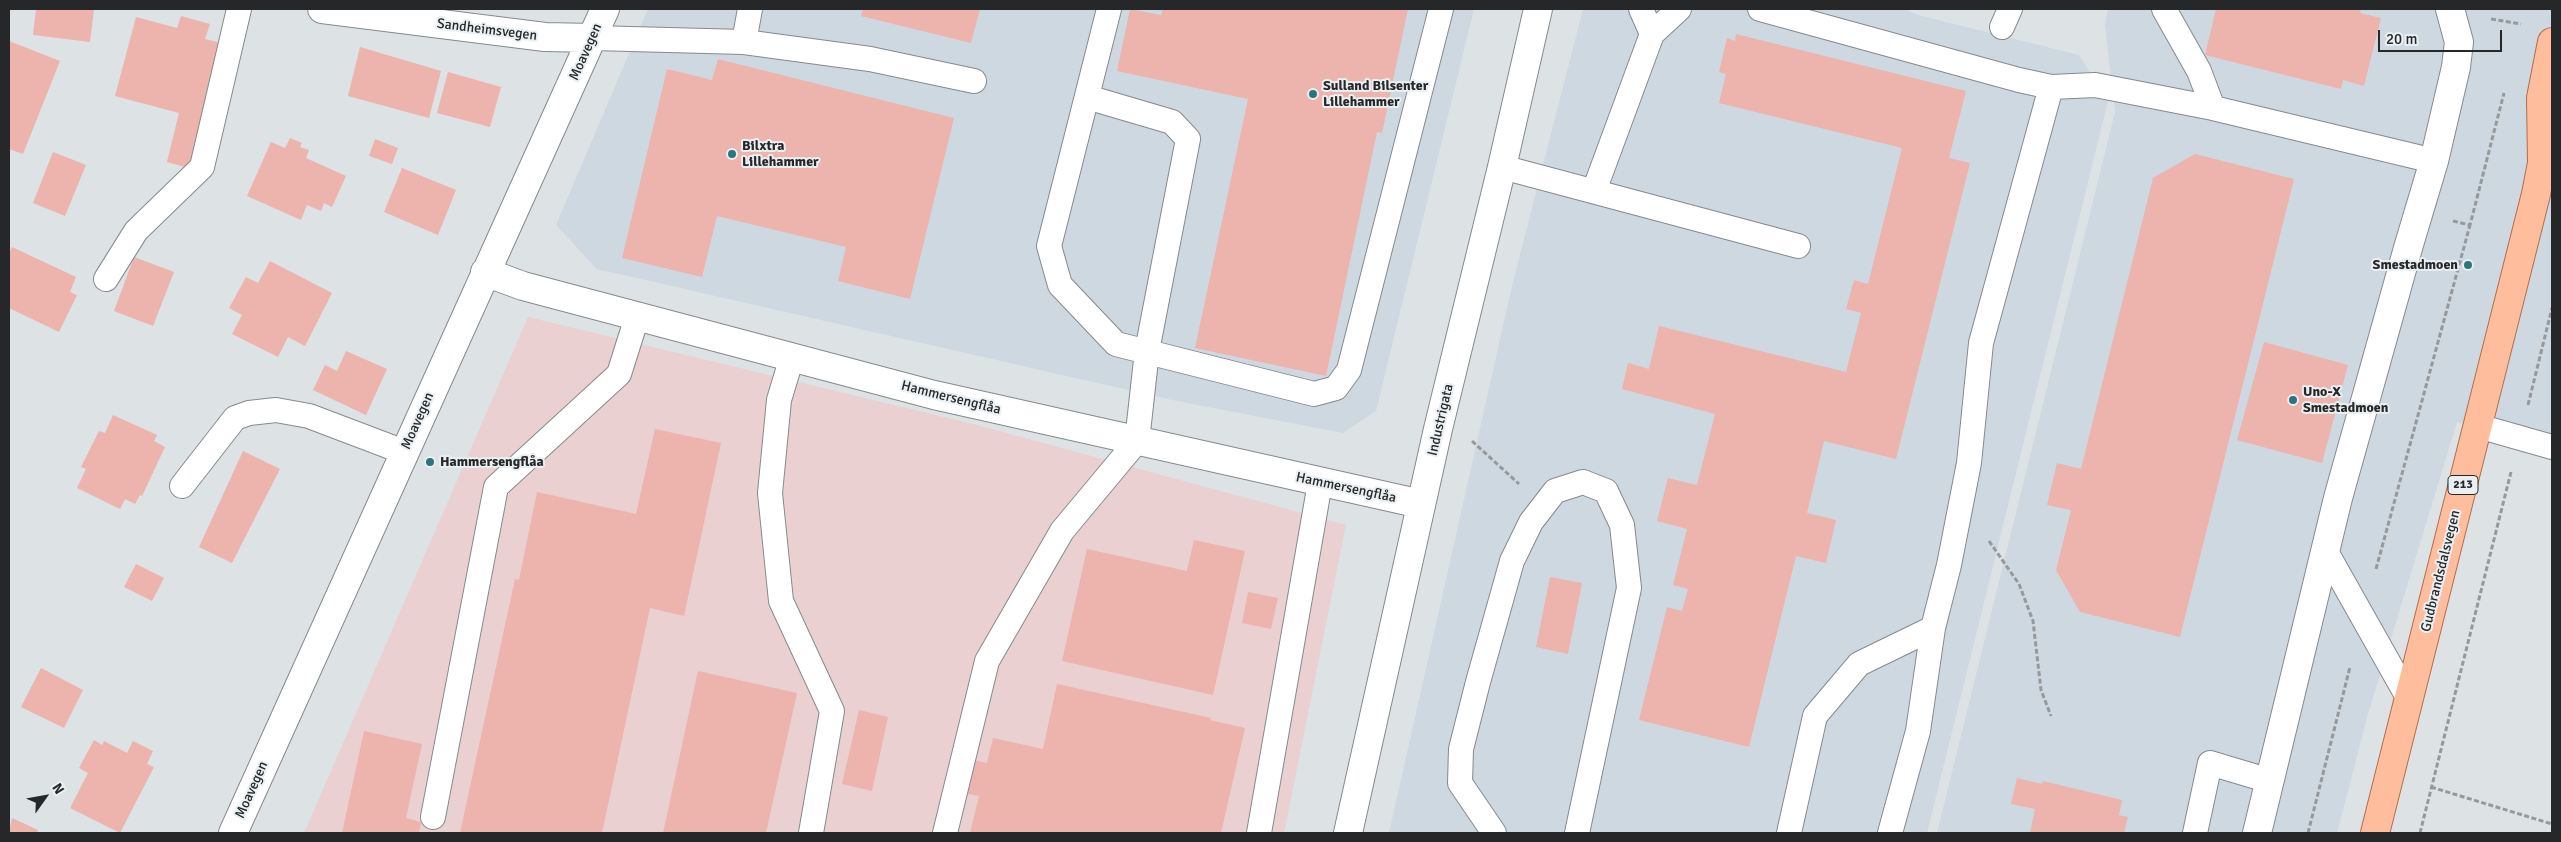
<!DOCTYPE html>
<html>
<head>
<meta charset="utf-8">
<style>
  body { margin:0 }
  #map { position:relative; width:2561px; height:842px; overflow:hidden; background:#dde2e5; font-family:Signika,sans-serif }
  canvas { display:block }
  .frame { position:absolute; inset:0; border:10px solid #252728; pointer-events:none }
  .north { position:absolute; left:20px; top:772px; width:50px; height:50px; -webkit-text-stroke:4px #eaeff2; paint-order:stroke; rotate:58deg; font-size:14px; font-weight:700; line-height:20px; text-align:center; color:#252728 }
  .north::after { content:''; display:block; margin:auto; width:18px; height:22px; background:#252728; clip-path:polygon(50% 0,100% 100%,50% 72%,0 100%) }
  .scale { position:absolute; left:2378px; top:30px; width:124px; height:22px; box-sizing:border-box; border:2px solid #252728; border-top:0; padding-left:6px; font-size:15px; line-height:18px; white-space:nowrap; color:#252728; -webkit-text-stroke:4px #eaeff2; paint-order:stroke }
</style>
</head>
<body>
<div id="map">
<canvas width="2561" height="842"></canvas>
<div class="frame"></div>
<div class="north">N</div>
<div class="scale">20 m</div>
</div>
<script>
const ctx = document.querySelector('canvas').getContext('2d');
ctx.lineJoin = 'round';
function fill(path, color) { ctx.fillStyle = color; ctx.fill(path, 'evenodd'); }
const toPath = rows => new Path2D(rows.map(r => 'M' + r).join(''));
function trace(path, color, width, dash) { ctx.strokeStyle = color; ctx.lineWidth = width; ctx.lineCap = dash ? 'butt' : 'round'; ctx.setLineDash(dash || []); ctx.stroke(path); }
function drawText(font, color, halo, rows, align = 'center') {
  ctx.font = font + ' Signika,sans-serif'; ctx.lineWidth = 4; ctx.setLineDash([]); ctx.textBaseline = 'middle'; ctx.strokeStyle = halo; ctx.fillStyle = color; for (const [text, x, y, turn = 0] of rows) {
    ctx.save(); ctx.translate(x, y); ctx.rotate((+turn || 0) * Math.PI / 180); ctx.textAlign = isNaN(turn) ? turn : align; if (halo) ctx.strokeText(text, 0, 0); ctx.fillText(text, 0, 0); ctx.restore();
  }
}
fill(toPath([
  [648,9,1474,9,1376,411,1343,433,1172,400,597,269,556,225],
  [1583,9,1905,9,1918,15,2079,55,2108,101,1927,833,1389,833,1512,286],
  [2108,9,2552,9,2552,456,2457,422,2368,714,2337,833,1937,833,2115,112,2105,25]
]), '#ced8e1');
fill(toPath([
  [528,317,977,425,1346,525,1284,833,304,833]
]), '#ead0d1');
fill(toPath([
  [36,9,94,9,90,42,33,35],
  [863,9,980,9,971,43,861,16],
  [1130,9,1161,15,1163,9,1408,9,1382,133,1377,132,1326,376,1195,348,1248,99,1117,71],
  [2216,9,2361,9,2360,13,2381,18,2364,86,2343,80,2341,89,2205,55],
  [181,16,210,24,205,39,225,44,192,169,167,162,179,113,115,96,136,17,177,28],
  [1736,34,1966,91,1949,158,1970,163,1896,459,1824,441,1807,513,1836,520,1826,563,1796,556,1749,747,1639,720,1667,607,1682,611,1688,589,1673,585,1687,529,1657,521,1668,478,1697,485,1715,414,1622,389,1628,363,1649,369,1659,326,1846,372,1861,313,1846,309,1854,280,1868,284,1902,148,1719,103,1726,74,1719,72,1727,38,1735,41],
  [9,41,60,61,23,154,9,149],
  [360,47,441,71,429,118,348,96],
  [718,59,954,118,910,299,838,281,846,247,717,216,702,277,622,258,667,69,712,80],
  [448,72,501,87,490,127,437,113],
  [290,138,302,143,300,147,309,150,306,158,346,176,332,207,324,203,321,211,307,205,301,220,247,196,271,142,285,148],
  [375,139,398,148,392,164,369,156],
  [53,152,86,165,65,216,33,203],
  [2195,154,2294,179,2180,637,2080,612,2056,570,2071,510,2047,505,2057,463,2081,469,2153,178],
  [402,168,456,190,438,235,384,212],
  [12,247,76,277,70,292,77,295,59,332,9,308,9,254],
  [134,257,174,272,153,326,114,311],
  [270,261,332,293,305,346,288,337,278,357,232,334,242,315,229,308,246,277,258,283],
  [2264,342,2348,365,2322,463,2237,440],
  [346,351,387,369,366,415,313,390,325,365,337,371],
  [113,415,157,435,154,441,165,447,142,496,140,495,135,504,125,499,120,509,77,488,86,469,81,467,99,431,105,433],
  [655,429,721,443,684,616,650,608,602,833,460,833,515,579,519,580,537,492,636,514],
  [243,451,280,469,232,563,199,547],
  [1194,540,1245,551,1213,695,1062,661,1087,549,1187,571],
  [136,564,164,578,152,601,124,587],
  [1550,577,1582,583,1568,654,1536,647],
  [1248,592,1278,598,1271,629,1242,623],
  [41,668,83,690,64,728,21,707],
  [698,671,797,693,766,833,663,833],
  [1057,684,1211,718,1210,720,1245,728,1221,833,970,833,979,796,962,793,969,759,987,763,993,738,1043,749],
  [859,710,888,717,872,791,842,784],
  [364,731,422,744,406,818,421,822,419,833,342,833],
  [94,740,102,745,104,741,127,753,133,741,153,751,147,764,154,767,120,833,70,808,88,773,79,768],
  [2017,778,2042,784,2043,781,2122,800,2119,815,2128,817,2124,833,2030,833,2035,809,2011,804],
  [12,818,38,830,37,833,9,833]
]), '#edb3ad');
const lane = toPath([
  [1109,9,1049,246,1060,285,1116,344,1314,394,1336,388,1349,370,1441,9],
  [1641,9,1652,34],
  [1760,9,2019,80,2051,87,2095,85,2213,108,2434,161],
  [2164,9,2199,71,2213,108],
  [2002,27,2010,9],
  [593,38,744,42,870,59,974,81],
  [744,42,750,9],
  [1502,167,1798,246],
  [1594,191,1652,34,1679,9],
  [106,279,136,231,202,167,239,9],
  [792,357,779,400,770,493,781,601,832,711,811,833],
  [2478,426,2552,447],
  [182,486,235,418,249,413,276,410,309,416,404,452],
  [2325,550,2409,699],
  [433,817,496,487,619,374,637,317],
  [945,833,987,661,1062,531,1137,441,1147,351,1188,139,1172,122,1087,97],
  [1259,833,1320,483],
  [1494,833,1460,783,1461,749,1478,682,1512,561,1531,522,1555,491,1583,482,1606,491,1622,525,1629,588,1577,833],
  [1789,833,1815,716,1859,664,1933,628],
  [1890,833,1918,731,1933,628,1949,565,1969,463,1981,343,2051,87],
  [2195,833,2210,763,2270,781]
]);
const street = toPath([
  [322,9,545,37,593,38],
  [485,272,523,286,934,395,1421,504],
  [233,833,605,9],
  [2257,833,2338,498,2408,248,2434,161,2456,67,2459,42,2450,9]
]);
const secondary = toPath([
  [1348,833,1438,429,1502,167,1538,9]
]);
const primary = toPath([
  [2375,833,2536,194,2542,163,2541,98,2552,42]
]);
trace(lane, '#868a8d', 26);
trace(street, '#868a8d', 30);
trace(secondary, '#868a8d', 30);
trace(primary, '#b26d4b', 30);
trace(toPath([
  [2491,19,2521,24],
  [2453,221,2470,225,2504,93],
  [2528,405,2552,308],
  [1472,441,1519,484],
  [1989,541,2019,584,2033,621,2041,690,2051,716],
  [2376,569,2470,225],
  [2431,787,2552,824],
  [2308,833,2350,667],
  [2420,833,2511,472]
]), '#95999b', 3, [5, 2.5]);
trace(lane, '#fff', 24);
trace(street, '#fff', 28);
trace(secondary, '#fff', 28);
trace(primary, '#febe9e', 28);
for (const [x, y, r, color] of [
  [1313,94,5,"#2b757b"],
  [732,154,5,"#2b757b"],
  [2468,265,5,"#2b757b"],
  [2293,400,5,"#2b757b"],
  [430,462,5,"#2b757b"]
]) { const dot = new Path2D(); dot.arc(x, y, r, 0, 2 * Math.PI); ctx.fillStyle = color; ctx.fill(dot); trace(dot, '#eaeff2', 2); }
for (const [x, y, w] of [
  [2463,485,30]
]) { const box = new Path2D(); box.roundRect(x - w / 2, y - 9.5, w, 19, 4); ctx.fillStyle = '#eaeff2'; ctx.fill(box); trace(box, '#252728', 1); }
drawText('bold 12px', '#252728', null, [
  ["213",2463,485]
]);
drawText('14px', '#252728', '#eaeff2', [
  ["Sandheimsvegen",487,30,7],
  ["Moavegen",586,52,-66],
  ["Hammersengflåa",951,398,14],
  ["Industrigata",1441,420,-77],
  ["Moavegen",418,421,-66],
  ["Hammersengflåa",1346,488,12],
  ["Gudbrandsdalsvegen",2441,571,-76],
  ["Moavegen",252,790,-66]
]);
drawText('bold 14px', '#252728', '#eaeff2', [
  ["Sulland Bilsenter",1323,86],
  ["Lillehammer",1323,102],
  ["Bilxtra",742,146],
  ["Lillehammer",742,162],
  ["Smestadmoen",2458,265,"right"],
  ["Uno-X",2303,392],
  ["Smestadmoen",2303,408],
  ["Hammersengflåa",440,462]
], 'left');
</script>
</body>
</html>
